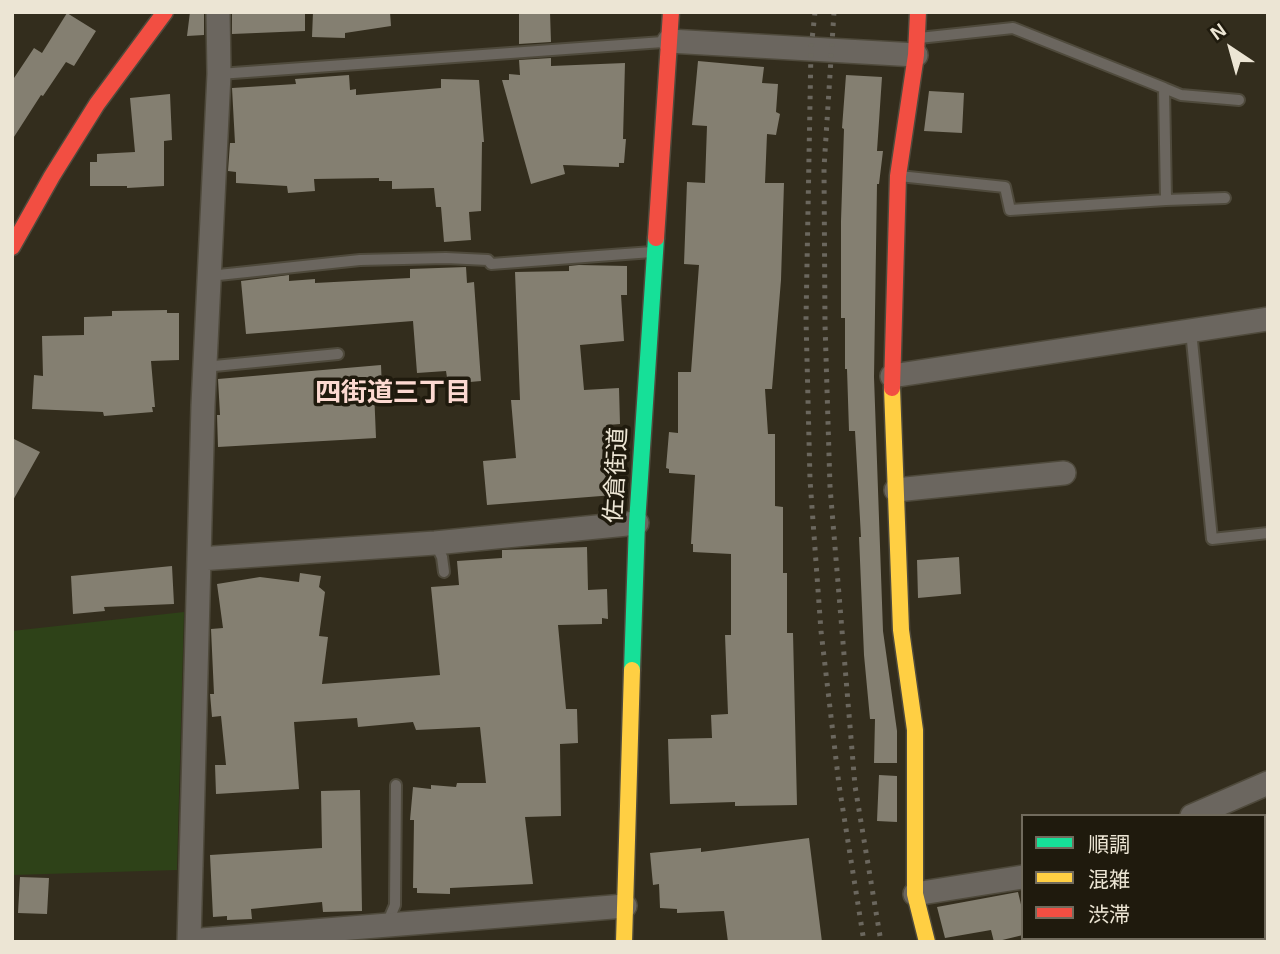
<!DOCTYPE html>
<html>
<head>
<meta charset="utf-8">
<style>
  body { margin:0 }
  #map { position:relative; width:1280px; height:954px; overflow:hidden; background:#332d1d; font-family:Helvetica,"Noto Sans JP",sans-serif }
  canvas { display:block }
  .frame { position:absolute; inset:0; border:14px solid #ece5d4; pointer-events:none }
  .legend { position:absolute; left:1021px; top:814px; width:245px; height:126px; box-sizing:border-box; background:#1f1a0d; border:2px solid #716b5d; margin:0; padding:9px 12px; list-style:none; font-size:21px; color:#ece5d4 }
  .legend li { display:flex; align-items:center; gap:14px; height:35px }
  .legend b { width:35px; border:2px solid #716b5d }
  .north { position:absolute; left:1196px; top:14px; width:70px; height:70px; -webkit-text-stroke:5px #1f1a0d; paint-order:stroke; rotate:324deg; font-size:19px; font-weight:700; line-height:28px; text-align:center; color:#ece5d4 }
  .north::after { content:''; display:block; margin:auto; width:24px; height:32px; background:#ece5d4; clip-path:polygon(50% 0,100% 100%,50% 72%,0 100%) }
</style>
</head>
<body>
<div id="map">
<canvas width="1280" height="954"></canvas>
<div class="frame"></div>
<ul class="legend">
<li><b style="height:9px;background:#16e098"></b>順調</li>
<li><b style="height:9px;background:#ffcf43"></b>混雑</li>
<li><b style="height:9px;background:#f24e42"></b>渋滞</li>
</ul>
<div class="north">N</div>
</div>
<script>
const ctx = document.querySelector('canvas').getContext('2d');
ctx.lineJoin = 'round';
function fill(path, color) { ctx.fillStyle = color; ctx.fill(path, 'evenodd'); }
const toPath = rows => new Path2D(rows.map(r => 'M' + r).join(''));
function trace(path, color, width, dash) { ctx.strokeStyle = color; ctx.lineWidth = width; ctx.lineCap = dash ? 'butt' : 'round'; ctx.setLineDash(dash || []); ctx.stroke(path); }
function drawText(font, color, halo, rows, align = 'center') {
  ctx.font = font + ' Helvetica,"Noto Sans JP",sans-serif'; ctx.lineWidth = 7; ctx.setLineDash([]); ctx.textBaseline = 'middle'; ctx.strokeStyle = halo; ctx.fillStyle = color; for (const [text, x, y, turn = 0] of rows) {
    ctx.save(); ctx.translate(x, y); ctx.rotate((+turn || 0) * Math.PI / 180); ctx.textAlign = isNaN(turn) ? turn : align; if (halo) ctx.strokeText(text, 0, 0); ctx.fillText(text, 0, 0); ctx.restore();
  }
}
fill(toPath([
  [184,612,177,870,12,875,12,631]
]), '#2e4218');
fill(toPath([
  [190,12,204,12,204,35,187,36],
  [232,12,305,12,305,31,232,34],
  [313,12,390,12,391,26,345,33,345,38,312,37],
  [519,12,550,12,551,42,519,44],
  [67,13,96,31,74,66,66,62,43,96,41,95,12,140,12,81,34,48,42,53],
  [551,58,551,66,625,63,623,139,626,139,624,163,619,163,619,167,563,165,565,174,531,184,502,80,509,80,509,74,520,75,519,60],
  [698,61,764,67,762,83,778,84,776,112,780,114,776,135,767,134,765,183,784,183,781,280,772,389,765,389,768,434,775,434,775,506,783,507,783,573,787,573,787,633,793,633,797,805,735,806,735,802,670,804,668,739,712,738,711,715,728,714,725,635,731,635,731,554,693,552,693,544,691,544,695,475,669,473,669,469,666,468,669,432,678,433,678,372,691,372,699,265,684,264,687,182,705,183,707,126,692,125],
  [349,75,350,90,356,89,356,95,441,88,441,79,479,80,484,142,482,142,481,211,469,212,471,240,444,242,441,207,436,207,434,188,392,189,392,181,379,181,379,178,314,179,315,191,288,193,287,186,236,183,236,172,228,171,230,143,235,143,232,88,296,84,295,79],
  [846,75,882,77,877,151,883,151,879,184,877,184,874,377,883,631,897,731,897,763,874,763,875,719,870,719,864,655,859,537,861,537,855,431,849,431,847,369,845,369,845,318,841,318,841,221,844,129,842,128],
  [929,91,964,93,962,133,924,131],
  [170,94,172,140,164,141,164,186,127,188,127,186,90,186,90,162,97,162,97,154,135,152,130,98],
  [579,265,627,266,627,295,621,295,624,341,580,345,584,390,619,388,620,424,608,425,614,495,487,505,483,461,516,458,511,400,520,400,515,272,569,271,569,266],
  [466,267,467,283,474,282,481,381,448,384,446,371,417,373,413,321,246,334,241,281,289,275,289,281,315,279,315,283,410,278,410,269],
  [167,310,167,313,179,313,179,360,151,361,155,407,152,407,153,412,104,416,103,412,32,409,34,375,43,376,42,336,84,335,84,317,112,316,112,311],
  [381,365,382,389,374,390,376,438,218,447,217,415,220,415,218,379],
  [12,438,40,452,12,502],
  [587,547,588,590,607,589,608,619,602,618,602,624,558,625,566,709,577,709,578,743,560,744,561,816,525,817,533,884,450,888,450,894,417,893,417,888,413,888,414,820,410,820,413,787,431,789,431,785,456,787,457,783,486,783,480,727,416,730,413,722,358,727,357,718,294,722,299,789,216,794,215,765,226,765,221,716,212,717,210,694,214,694,211,629,223,628,217,584,260,577,299,582,300,573,321,576,319,587,325,592,319,636,328,637,322,684,440,675,431,587,459,585,457,561,502,558,502,550],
  [959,557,961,594,918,598,917,560],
  [172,566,174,604,104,607,105,611,73,614,71,576],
  [879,775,897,776,897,822,877,821],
  [360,790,362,911,323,912,322,902,251,909,252,919,227,920,227,916,213,917,210,855,322,848,321,791],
  [809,838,822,942,728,942,724,911,677,913,677,909,660,908,659,884,653,885,650,853,701,848,701,852],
  [20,877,49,878,47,914,18,913],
  [1018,892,1023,913,1023,935,994,942,991,930,945,938,937,907]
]), '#847f71');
const lane = toPath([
  [219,74,663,42],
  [1164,88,1181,95,1239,100],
  [899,176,1005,187,1010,210,1166,200,1164,88,1013,28,919,38],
  [1166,200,1225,198],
  [209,276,360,260,446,258,488,260,491,264,652,252],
  [1191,331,1212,539,1268,533],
  [204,367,338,354],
  [435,543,442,557,444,572],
  [386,926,395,905,396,785]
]);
const street = toPath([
  [669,41,916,55],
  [892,376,1268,319],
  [896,490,1064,473],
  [199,559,435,543,637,523],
  [1192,816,1268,783],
  [915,894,1023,877],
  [189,941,625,906],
  [189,942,203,405,219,74,218,12]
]);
const fast = toPath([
  [632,670,637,523,656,238]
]);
const slow = toPath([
  [892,388,901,630,915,730,915,894,927,942],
  [624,942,632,670]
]);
const jam = toPath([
  [656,238,671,12],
  [12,247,52,176,97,104,165,12],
  [892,388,898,176,916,55,918,12]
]);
trace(lane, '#4f4a3c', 14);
trace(street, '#4f4a3c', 26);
trace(fast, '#4f4a3c', 19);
trace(slow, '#4f4a3c', 19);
trace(jam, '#4f4a3c', 19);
trace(lane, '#6b665f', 10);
trace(street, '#6b665f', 23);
trace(fast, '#16e098', 16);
trace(slow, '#ffcf43', 16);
trace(jam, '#f24e42', 16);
trace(toPath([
  [815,12,811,49,806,319,810,480,821,631,839,785,864,942],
  [834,12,824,168,825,324,830,487,855,786,881,942]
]), '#6b675e', 5, [3.5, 7]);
drawText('24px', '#ece5d4', '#1f1a0d', [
  ["佐倉街道",617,475,-87]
]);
drawText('bold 26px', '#fcd9d1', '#1f1a0d', [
  ["四街道三丁目",393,394]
]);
</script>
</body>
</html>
